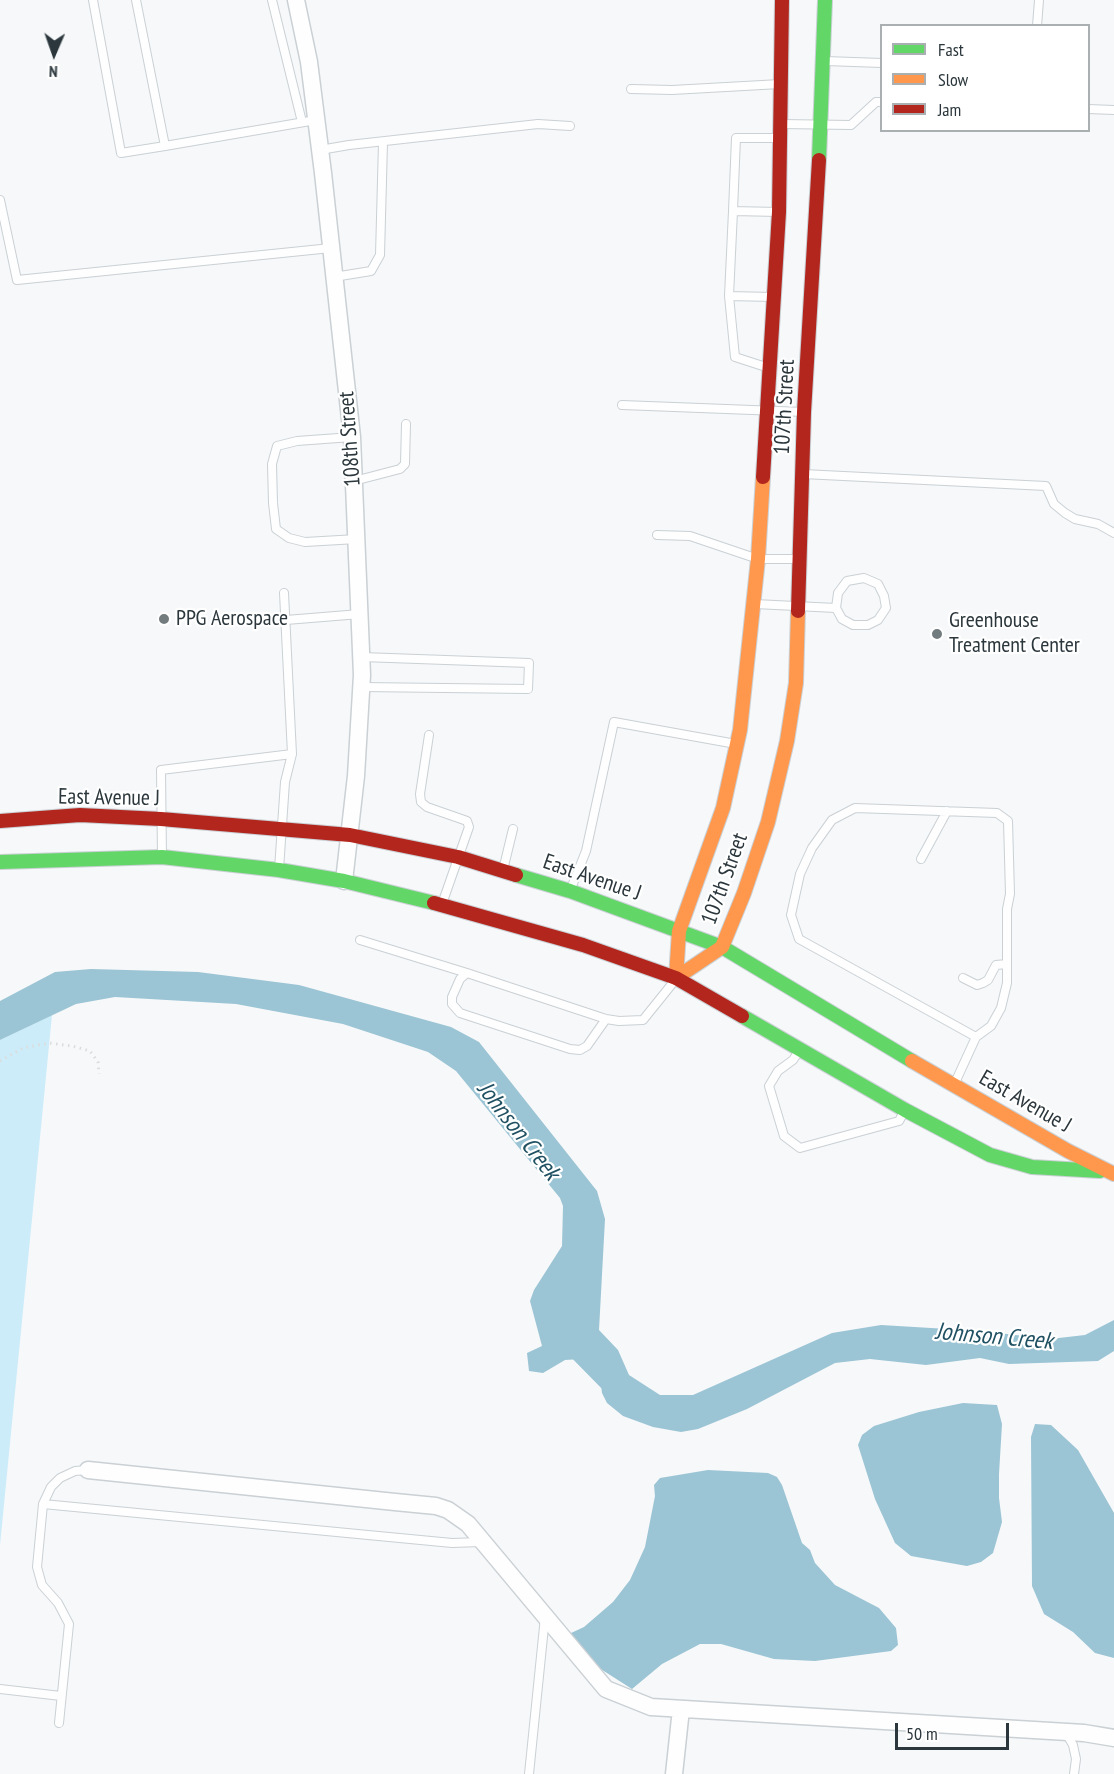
<!DOCTYPE html>
<html>
<head>
<meta charset="utf-8">
<style>
  body { margin:0 }
  #map { position:relative; width:1114px; height:1774px; overflow:hidden; background:#f6f8fa; font-family:"PT Sans Narrow",sans-serif }
  canvas { display:block }
  .legend { position:absolute; left:880px; top:24px; width:210px; height:108px; box-sizing:border-box; background:#fff; border:2px solid #aaafb1; margin:0; padding:8px 10px; list-style:none; font-size:18px; color:#2b373c }
  .legend li { display:flex; align-items:center; gap:12px; height:30px }
  .legend b { width:30px; border:2px solid #aaafb1 }
  .north { position:absolute; left:24px; top:24px; width:60px; height:60px; -webkit-text-stroke:4px #fff; paint-order:stroke; rotate:182deg; font-size:16px; font-weight:700; line-height:24px; text-align:center; color:#2b373c }
  .north::after { content:''; display:block; margin:auto; width:21px; height:27px; background:#2b373c; clip-path:polygon(50% 0,100% 100%,50% 72%,0 100%) }
  .scale { position:absolute; left:895px; top:1723px; width:114px; height:27px; box-sizing:border-box; border:3px solid #2b373c; border-top:0; padding-left:8px; font-size:18px; line-height:21px; white-space:nowrap; color:#2b373c; -webkit-text-stroke:4px #fff; paint-order:stroke }
</style>
</head>
<body>
<div id="map">
<canvas width="1114" height="1774"></canvas>
<ul class="legend">
<li><b style="height:8px;background:#63d668"></b>Fast</li>
<li><b style="height:8px;background:#ff974d"></b>Slow</li>
<li><b style="height:8px;background:#b3261e"></b>Jam</li>
</ul>
<div class="north">N</div>
<div class="scale">50 m</div>
</div>
<script>
const ctx = document.querySelector('canvas').getContext('2d');
ctx.lineJoin = 'round';
function fill(path, color) { ctx.fillStyle = color; ctx.fill(path, 'evenodd'); }
const toPath = rows => new Path2D(rows.map(r => 'M' + r).join(''));
function trace(path, color, width, dash) { ctx.strokeStyle = color; ctx.lineWidth = width; ctx.lineCap = dash ? 'butt' : 'round'; ctx.setLineDash(dash || []); ctx.stroke(path); }
function drawText(font, color, halo, rows, align = 'center') {
  ctx.font = font + ' "PT Sans Narrow",sans-serif'; ctx.lineWidth = 4.5; ctx.setLineDash([]); ctx.textBaseline = 'middle'; ctx.strokeStyle = halo; ctx.fillStyle = color; for (const [text, x, y, turn = 0] of rows) {
    ctx.save(); ctx.translate(x, y); ctx.rotate((+turn || 0) * Math.PI / 180); ctx.textAlign = isNaN(turn) ? turn : align; if (halo) ctx.strokeText(text, 0, 0); ctx.fillText(text, 0, 0); ctx.restore();
  }
}
fill(toPath([
  [52,1015,0,1545,0,1040]
]), '#ccecf9');
fill(toPath([
  [91,969,198,972,299,985,451,1027,479,1042,597,1191,605,1219,599,1330,618,1350,629,1375,660,1395,693,1395,832,1333,881,1325,981,1331,1050,1339,1085,1335,1114,1320,1114,1351,1098,1361,1009,1364,980,1358,926,1365,870,1359,835,1363,747,1409,698,1429,681,1432,653,1427,623,1416,607,1403,602,1393,600,1375,603,1360,597,1358,565,1360,543,1373,529,1371,527,1353,542,1346,530,1301,534,1290,562,1246,563,1206,560,1198,456,1071,428,1052,343,1024,236,1004,115,997,76,1004,0,1040,0,1001,55,972],
  [963,1403,997,1405,1002,1424,999,1474,999,1498,1002,1522,993,1553,981,1562,967,1566,911,1556,895,1543,875,1499,858,1445,862,1435,874,1426,919,1412],
  [1035,1424,1051,1425,1078,1450,1114,1513,1114,1658,1095,1653,1073,1632,1044,1614,1032,1586,1031,1437],
  [708,1470,768,1473,777,1477,782,1485,802,1543,810,1550,815,1563,835,1585,879,1608,896,1628,898,1645,891,1651,815,1661,774,1659,721,1644,700,1644,662,1664,632,1689,596,1666,569,1634,584,1627,613,1602,630,1580,645,1547,655,1496,654,1485,660,1478]
]), '#9bc4d4');
trace(toPath([
  [570,1330,573,1340,627,1395]
]), '#9bc4d4', 27);
const lane = toPath([
  [93,0,121,153,165,146],
  [136,0,165,146,316,120],
  [272,0,302,122],
  [1037,26,1039,0],
  [825,61,882,63],
  [631,89,672,90,780,84],
  [1088,109,1114,110],
  [781,124,851,125,876,102,882,102],
  [320,150,349,145,538,124,570,126],
  [0,200,17,280,331,248],
  [733,211,778,212],
  [334,277,371,271,380,255,383,143],
  [729,296,773,297],
  [769,368,735,357,729,296,733,211,736,138,779,138],
  [622,405,804,412],
  [352,437,297,441,277,446,272,464,273,503,276,529,289,538,305,542,357,539],
  [803,474,1046,486,1054,504,1065,513,1075,519,1098,524,1114,533],
  [354,481,400,469,405,464,406,424],
  [657,535,690,536,758,559,800,559],
  [755,604,836,608,842,619,853,625,868,625,878,620,886,608,884,596,878,584,864,578,847,581,838,593,836,608],
  [286,620,360,614],
  [361,687,528,689,529,663,362,657],
  [429,735,420,794,421,802,427,807,467,821,469,827,442,904],
  [162,857,161,770,292,754],
  [921,859,947,811],
  [279,869,285,782,292,754,284,593],
  [503,870,513,829],
  [570,891,586,851,614,722,736,744],
  [360,940,467,973],
  [963,978,977,985,983,983,988,980,996,965,1007,964],
  [606,1019,587,1046,580,1050,570,1049,460,1013,452,1004,452,997,460,979,467,973,606,1019,619,1021,643,1020,676,979],
  [799,1051,793,1060,778,1071,769,1086,784,1136,800,1148,899,1121,905,1110],
  [954,1085,976,1037,991,1026,1001,1008,1007,983,1007,909,1010,894,1008,821,997,813,855,808,832,820,812,848,800,874,791,915,799,939,976,1037],
  [88,1470,75,1471,60,1478,51,1487,43,1504,452,1543,481,1542],
  [43,1504,37,1567,42,1585,58,1603,69,1624,59,1723],
  [0,1689,61,1696],
  [1066,1733,1073,1745,1076,1759,1074,1774],
  [529,1774,545,1617]
]);
const street = toPath([
  [296,0,309,62,323,173,352,437,362,675,356,776,344,881],
  [88,1470,395,1502,436,1506,448,1510,468,1524,606,1689,651,1707,1084,1733,1114,1738],
  [674,1774,681,1709]
]);
const fast = toPath([
  [819,160,825,0],
  [0,862,162,857,279,870,344,881,434,903],
  [516,875,570,891,722,947,912,1061],
  [742,1016,905,1110,990,1155,1032,1167,1100,1171]
]);
const slow = toPath([
  [676,978,722,947,744,893,768,822,787,741,796,683,798,611],
  [676,978,679,931,723,808,740,730,758,559,763,477],
  [912,1061,1068,1151,1114,1174]
]);
const jam = toPath([
  [763,477,779,212,782,0],
  [798,611,804,412,819,160],
  [0,821,80,815,161,819,350,835,458,857,516,875],
  [434,903,583,945,676,978,742,1016]
]);
trace(lane, '#cad0d4', 10);
trace(street, '#cad0d4', 19);
trace(fast, '#cad0d4', 16);
trace(slow, '#cad0d4', 16);
trace(jam, '#cad0d4', 16);
trace(toPath([
  [0,1061,23,1048,49,1043,72,1046,90,1051,98,1062,99,1074]
]), '#dbdcdc', 3, [1.5, 4.5]);
trace(lane, '#fefefe', 8);
trace(street, '#fefefe', 16);
trace(fast, '#63d668', 14);
trace(slow, '#ff974d', 14);
trace(jam, '#b3261e', 14);
for (const [x, y, r, color] of [
  [164,619,6,"#727b7e"],
  [937,634,6,"#727b7e"]
]) { const dot = new Path2D(); dot.arc(x, y, r, 0, 2 * Math.PI); ctx.fillStyle = color; ctx.fill(dot); trace(dot, '#fff', 2); }
drawText('22px', '#2b373c', '#fff', [
  ["107th Street",785,407,-87],
  ["108th Street",350,439,-94],
  ["East Avenue J",109,798,1],
  ["East Avenue J",592,878,19],
  ["107th Street",725,879,-70],
  ["East Avenue J",1025,1102,30]
]);
drawText('22px', '#2b373c', '#fff', [
  ["PPG Aerospace",176,619],
  ["Greenhouse",949,621],
  ["Treatment Center",949,646]
], 'left');
drawText('italic 24px', '#205162', '#fff', [
  ["Johnson Creek",518,1131,52],
  ["Johnson Creek",994,1337,5]
]);
</script>
</body>
</html>
